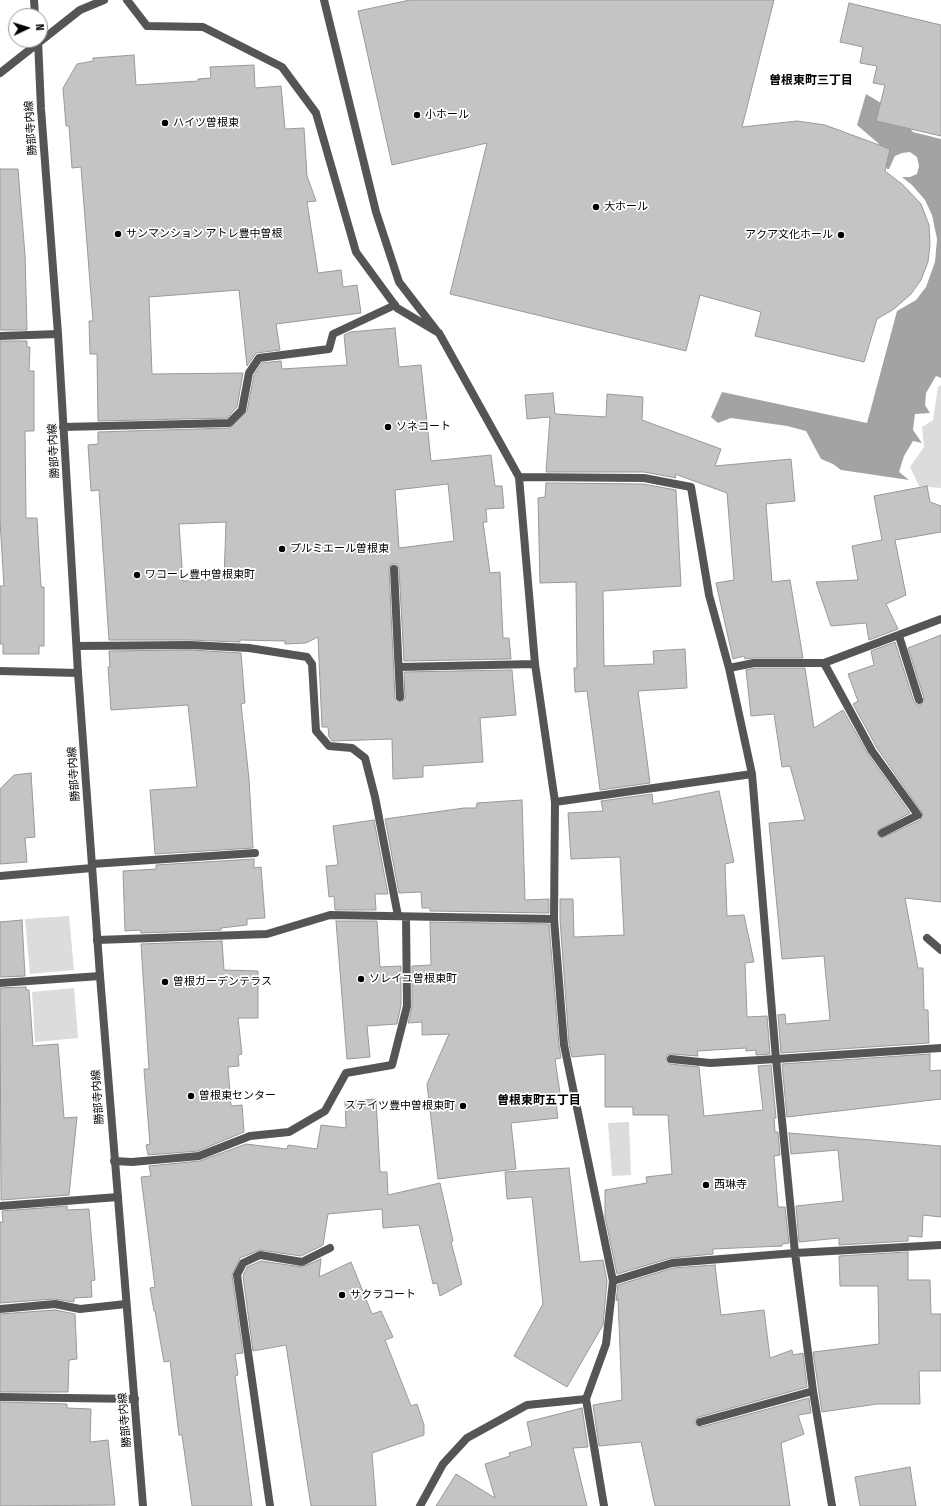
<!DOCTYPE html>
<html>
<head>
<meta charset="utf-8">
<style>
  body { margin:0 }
  #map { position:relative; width:941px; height:1506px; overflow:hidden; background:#fff; font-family:"Fira Sans Condensed",sans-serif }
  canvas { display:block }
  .north { position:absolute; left:8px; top:8px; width:40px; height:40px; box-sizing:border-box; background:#fff; border:1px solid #999; border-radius:50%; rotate:86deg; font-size:11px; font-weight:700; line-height:16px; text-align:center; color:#000 }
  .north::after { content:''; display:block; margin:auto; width:14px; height:18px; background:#000; clip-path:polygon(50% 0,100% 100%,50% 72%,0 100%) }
</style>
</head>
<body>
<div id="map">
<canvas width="941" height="1506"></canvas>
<div class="north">N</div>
</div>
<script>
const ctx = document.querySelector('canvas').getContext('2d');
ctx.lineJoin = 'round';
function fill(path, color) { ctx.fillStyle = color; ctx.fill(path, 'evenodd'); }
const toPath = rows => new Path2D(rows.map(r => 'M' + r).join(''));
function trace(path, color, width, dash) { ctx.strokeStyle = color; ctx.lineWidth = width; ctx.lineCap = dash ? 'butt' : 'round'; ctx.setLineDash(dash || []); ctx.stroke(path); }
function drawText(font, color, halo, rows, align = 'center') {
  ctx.font = font + ' "Fira Sans Condensed","Noto Sans JP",sans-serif'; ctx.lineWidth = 3.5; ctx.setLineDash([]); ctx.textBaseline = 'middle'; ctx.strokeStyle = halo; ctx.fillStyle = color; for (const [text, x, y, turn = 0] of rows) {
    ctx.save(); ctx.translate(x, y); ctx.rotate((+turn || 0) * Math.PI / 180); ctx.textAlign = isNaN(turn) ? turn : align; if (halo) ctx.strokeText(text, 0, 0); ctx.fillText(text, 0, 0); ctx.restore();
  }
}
fill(toPath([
  [941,385,941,488,919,486,910,467,924,447,922,427,933,420,938,387],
  [69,916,74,970,30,974,25,919],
  [74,988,78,1038,35,1042,32,992],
  [629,1122,631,1175,612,1176,608,1123]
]), '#dcdcdc');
fill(toPath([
  [866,94,894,111,913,132,941,139,941,378,936,376,926,393,925,405,930,413,915,414,913,430,922,443,913,441,904,456,899,472,909,480,841,470,833,464,821,459,806,431,787,426,731,418,718,423,711,417,722,392,867,423,897,311,916,300,926,287,935,262,937,239,932,215,925,200,912,185,902,177,910,177,917,174,919,166,917,157,910,152,902,153,895,156,889,169,887,169,879,144,857,125]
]), '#a3a3a3');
const building = toPath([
  [410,0,774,0,742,127,797,121,825,125,890,149,885,171,903,185,921,204,929,225,930,244,928,262,921,280,911,294,894,309,877,319,864,362,755,336,761,312,700,295,686,351,450,294,487,143,392,165,358,11,410,0],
  [849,3,941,25,941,136,876,121,885,85,873,83,877,66,860,63,863,47,840,42,849,3],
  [134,55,136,85,198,81,198,79,211,78,210,67,254,65,255,88,281,86,285,129,304,128,307,176,316,201,307,202,318,273,341,270,343,287,357,285,361,313,276,324,280,350,256,353,247,366,239,290,149,297,152,374,243,373,237,407,227,418,98,421,97,354,90,354,89,321,93,321,81,167,72,168,69,126,66,126,63,88,77,64,93,61,93,58,134,55],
  [0,169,18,169,25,255,27,330,0,330,0,169],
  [395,328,399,367,421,365,431,461,491,455,495,486,502,486,504,508,486,509,487,522,483,522,490,573,500,572,503,638,509,638,511,659,404,661,399,569,397,564,391,564,389,569,395,698,400,702,405,699,404,672,512,670,516,715,480,718,483,762,423,766,423,777,393,779,392,739,332,741,329,737,328,727,322,727,318,637,306,643,285,644,285,641,240,640,240,642,190,640,109,640,99,490,91,491,88,445,98,444,98,432,230,428,247,411,254,375,262,363,281,361,282,369,347,365,344,335,350,332,395,328],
  [448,484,454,541,399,548,395,490,448,484],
  [226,522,224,579,183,581,179,524,226,522],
  [0,341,27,341,27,347,30,347,29,371,34,371,34,431,25,431,26,518,37,518,41,587,44,587,44,646,39,646,39,654,3,654,3,644,0,644,0,586,4,586,0,521,0,341],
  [553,393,555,414,606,417,607,394,643,397,642,420,721,449,715,466,791,459,795,501,766,504,772,582,790,580,803,658,754,658,745,659,744,656,733,659,716,583,734,580,727,493,675,474,676,478,644,472,546,472,550,417,527,419,525,395,553,393],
  [546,483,643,484,676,490,681,586,603,591,604,666,654,664,653,651,685,649,687,688,638,691,650,783,600,790,587,691,575,692,574,668,577,668,576,582,540,583,538,498,545,497,546,483],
  [927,486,930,502,941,506,941,532,895,540,906,595,886,604,898,629,869,640,866,623,831,626,816,582,858,580,852,546,882,540,874,496,927,486],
  [941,635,941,902,905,898,918,968,923,968,924,1010,928,1010,929,1043,781,1053,778,1015,785,1014,786,1024,830,1020,824,956,782,959,769,823,805,820,790,766,782,767,774,714,751,716,746,670,755,668,805,668,814,728,843,710,868,754,910,813,878,830,877,835,882,838,920,820,923,814,877,748,853,704,858,701,848,674,874,665,871,651,895,642,914,702,917,705,921,705,924,698,908,648,941,635],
  [190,650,241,653,245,703,241,704,249,779,253,848,155,854,150,790,197,787,188,705,111,710,108,667,110,667,109,651,190,650],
  [31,773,35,837,25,838,27,862,0,864,0,789,14,775,31,773],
  [719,791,734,862,725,864,727,916,744,915,754,962,745,963,747,1017,767,1016,770,1054,756,1055,756,1050,746,1051,746,1048,697,1051,698,1056,671,1054,667,1055,666,1059,670,1064,699,1067,704,1116,763,1110,758,1066,771,1065,776,1118,774,1118,775,1132,778,1132,780,1155,774,1156,778,1207,785,1207,789,1243,782,1244,782,1246,713,1249,713,1254,671,1258,617,1274,605,1217,605,1190,647,1183,646,1177,672,1174,668,1115,633,1115,633,1107,605,1107,605,1054,572,1057,569,1044,560,919,560,899,573,899,574,937,624,935,620,857,571,859,568,813,603,811,601,801,652,794,653,804,719,791],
  [522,800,525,900,549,899,549,913,430,911,430,908,422,908,421,892,399,893,385,819,464,808,476,808,477,803,522,800],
  [374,820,388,894,375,894,376,910,335,910,334,896,329,897,326,866,338,865,333,826,374,820],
  [254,859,254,868,261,867,265,918,247,919,247,925,221,928,221,930,141,933,140,930,125,931,123,871,156,869,156,865,254,859],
  [22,920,25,976,0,977,0,922,22,920],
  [336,921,377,921,380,967,401,966,401,1005,397,1024,367,1026,370,1057,347,1059,336,921],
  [430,922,549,924,559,1045,561,1058,555,1059,560,1093,555,1094,558,1118,511,1123,516,1169,438,1179,427,1084,449,1034,422,1035,422,1022,408,1023,412,1006,412,966,431,965,430,922],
  [222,941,224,970,258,971,258,1018,238,1018,242,1054,238,1055,239,1066,228,1067,231,1106,242,1105,244,1132,198,1151,148,1155,146,1145,150,1144,144,1069,149,1069,141,944,222,941],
  [26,987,26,990,29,990,33,1046,58,1044,64,1118,77,1117,69,1195,1,1200,0,988,26,987],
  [930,1054,930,1071,941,1070,941,1099,787,1117,782,1064,930,1054],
  [376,1099,380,1172,387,1172,388,1195,440,1183,453,1241,451,1242,462,1284,440,1296,437,1283,433,1284,419,1225,383,1228,382,1209,328,1214,323,1245,301,1256,260,1250,240,1258,232,1275,243,1353,235,1354,238,1375,235,1376,252,1506,192,1506,182,1435,179,1435,170,1361,164,1362,155,1311,154,1311,150,1288,155,1287,141,1177,151,1176,149,1166,200,1161,246,1144,287,1149,288,1145,317,1149,321,1125,346,1128,345,1101,376,1099],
  [789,1133,941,1146,941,1217,923,1215,922,1237,908,1236,908,1241,839,1245,839,1238,799,1242,796,1206,843,1201,838,1150,791,1154,789,1133],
  [569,1168,580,1262,603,1260,607,1281,603,1325,567,1387,514,1356,543,1304,532,1197,507,1199,505,1172,569,1168],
  [67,1206,67,1210,89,1209,95,1280,91,1281,92,1297,74,1298,74,1302,54,1299,0,1303,0,1222,3,1222,2,1211,67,1206],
  [908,1252,908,1280,930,1280,931,1314,941,1314,941,1371,919,1371,920,1404,877,1404,822,1412,813,1352,879,1344,878,1286,840,1286,839,1256,908,1252],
  [321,1259,319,1277,351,1262,372,1314,381,1311,393,1337,385,1340,411,1406,417,1404,424,1425,424,1435,372,1453,376,1506,311,1506,286,1345,253,1351,243,1276,247,1267,261,1261,302,1267,321,1259],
  [715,1265,721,1315,764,1310,770,1358,792,1350,793,1355,803,1353,807,1387,699,1417,695,1420,695,1424,701,1427,809,1398,811,1413,798,1415,804,1434,781,1443,790,1506,655,1506,641,1442,599,1446,593,1405,622,1400,618,1298,616,1301,618,1285,673,1268,715,1265],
  [55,1310,75,1314,77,1359,69,1360,68,1392,0,1392,0,1314,55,1310],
  [0,1402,67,1404,67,1408,91,1409,90,1442,108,1440,115,1505,0,1506,0,1402],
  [582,1408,588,1447,573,1448,587,1506,436,1506,456,1474,495,1498,485,1464,510,1456,509,1453,532,1446,527,1422,582,1408],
  [910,1467,916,1506,860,1506,855,1477,910,1467]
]);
fill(building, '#c4c4c4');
trace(building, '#999', 1);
trace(toPath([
  [63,427,229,423,242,410,249,373,259,358,329,349,333,334,395,305],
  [77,646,190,645,249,648,307,657,312,664,316,731,329,746,352,748,365,758,375,797,398,916],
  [92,864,255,853],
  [0,876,92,868],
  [927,938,941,950],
  [671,1059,710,1063,776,1059],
  [0,1309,55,1304,80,1309,126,1304],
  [0,1397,135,1399],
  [270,1506,237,1275,243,1263,260,1255,302,1262,330,1248]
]), '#555', 8);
trace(toPath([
  [127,0,147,26,203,27,282,67,316,113,356,252,397,308,439,333,519,477,535,664,555,802,554,919,564,1045,613,1281],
  [324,0,376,212,399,282,436,330],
  [0,336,58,334],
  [519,477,644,478,691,487,709,595,729,668,752,774,776,1059,795,1253,813,1391,832,1506],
  [394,569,400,697],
  [899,636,919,700],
  [824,663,872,751,918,815,882,833],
  [399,667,535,664],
  [729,668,754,663,824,663,941,619],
  [0,671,78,673],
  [555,802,752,774],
  [97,940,267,934,330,915,554,919],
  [0,983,100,976],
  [776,1059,941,1048],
  [114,1161,132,1162,199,1156,250,1136,289,1132,325,1111,346,1073,392,1065,407,1006,406,917],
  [0,1206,118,1197],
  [586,1399,604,1506],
  [700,1422,813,1391],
  [420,1506,443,1464,467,1438,527,1405,586,1399,606,1344,613,1281,672,1263,795,1253,941,1245]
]), '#555', 8);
trace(toPath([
  [34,0,35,16],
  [38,40,41,109,58,334,78,673,100,976,143,1506],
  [0,73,80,10,104,0]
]), '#555', 8);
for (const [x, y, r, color] of [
  [417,115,4,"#000"],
  [165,123,4,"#000"],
  [596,207,4,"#000"],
  [118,234,4,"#000"],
  [841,235,4,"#000"],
  [388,427,4,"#000"],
  [282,549,4,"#000"],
  [137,575,4,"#000"],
  [361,979,4,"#000"],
  [165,982,4,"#000"],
  [191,1096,4,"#000"],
  [463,1106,4,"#000"],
  [706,1185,4,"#000"],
  [342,1295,4,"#000"]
]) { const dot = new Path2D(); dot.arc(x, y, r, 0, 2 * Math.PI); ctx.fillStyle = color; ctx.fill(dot); trace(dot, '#fff', 1.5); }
drawText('11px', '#000', '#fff', [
  ["小ホール",425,115],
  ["ハイツ曽根東",173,123],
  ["大ホール",604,207],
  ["サンマンション アトレ豊中曽根",126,234],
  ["アクア文化ホール",833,235,"right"],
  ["ソネコート",396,427],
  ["プルミエール曽根東",290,549],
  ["ワコーレ豊中曽根東町",145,575],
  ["ソレイユ曽根東町",369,979],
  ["曽根ガーデンテラス",173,982],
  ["曽根東センター",199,1096],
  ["ステイツ豊中曽根東町",455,1106,"right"],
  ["西琳寺",714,1185],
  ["サクラコート",350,1295]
], 'left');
drawText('11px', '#000', '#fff', [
  ["勝部寺内線",31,128,-94],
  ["勝部寺内線",54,451,-93],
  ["勝部寺内線",74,774,-94],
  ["勝部寺内線",98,1097,-94],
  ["勝部寺内線",125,1420,-95]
]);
drawText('bold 12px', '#000', '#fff', [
  ["曽根東町三丁目",811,81],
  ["曽根東町五丁目",539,1101]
]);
</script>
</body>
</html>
